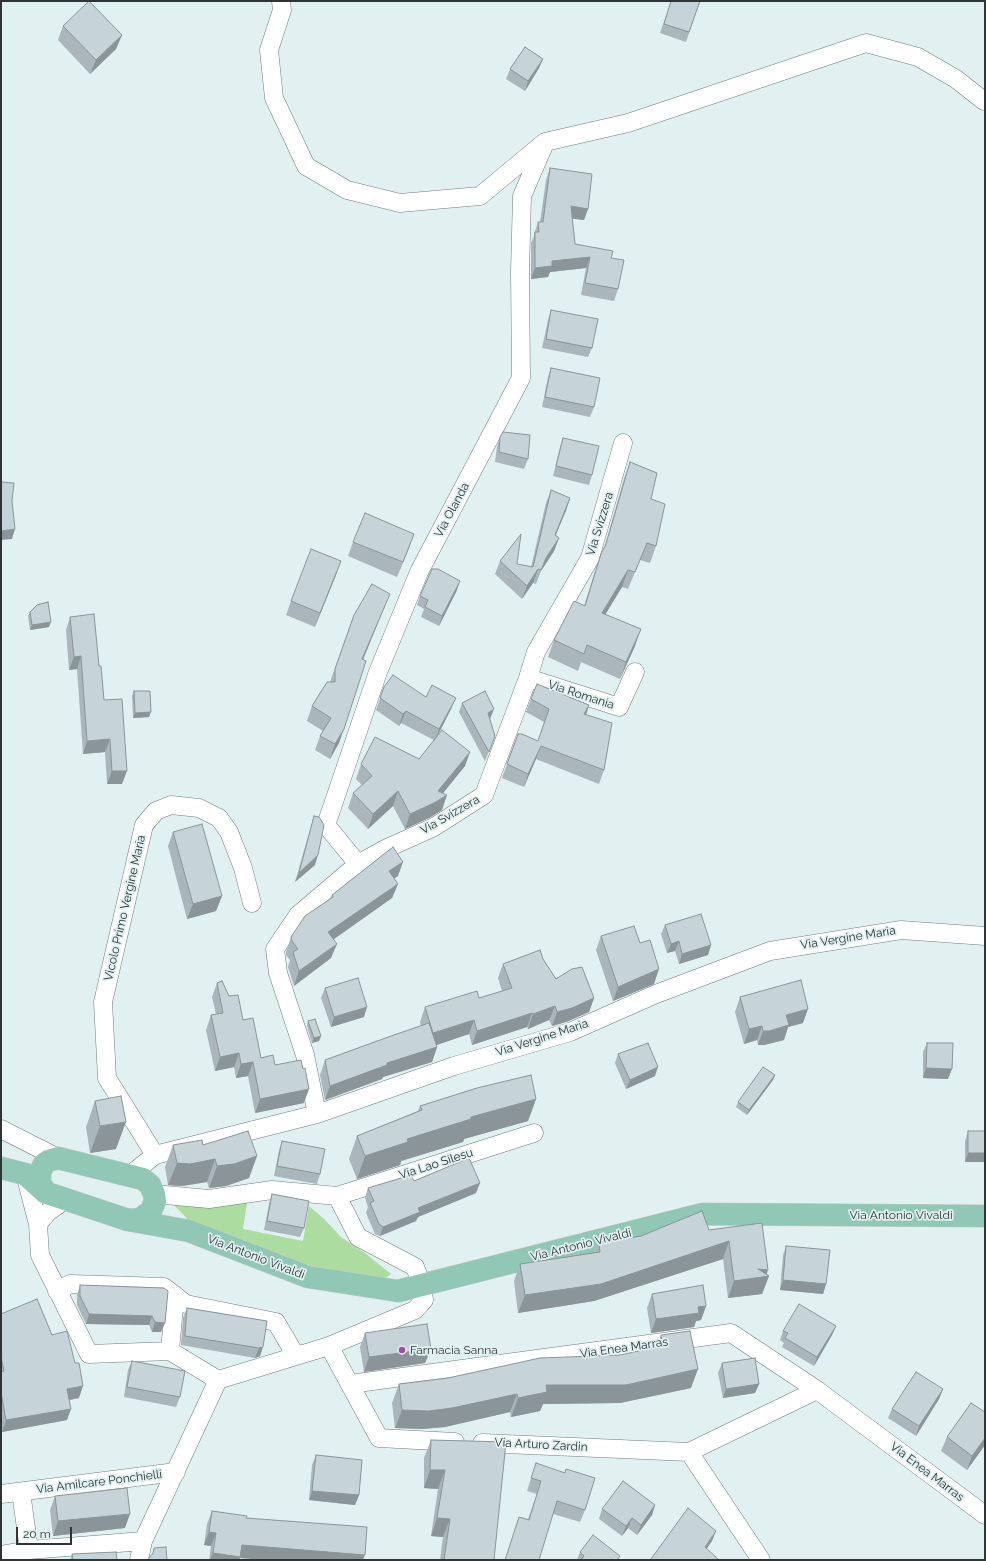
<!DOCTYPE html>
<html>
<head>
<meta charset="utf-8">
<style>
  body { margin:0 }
  #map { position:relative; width:986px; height:1561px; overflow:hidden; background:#e1f0f0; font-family:Raleway,sans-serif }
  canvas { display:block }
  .frame { position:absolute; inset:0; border:2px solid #2f3535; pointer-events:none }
  .scale { position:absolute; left:16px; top:1527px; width:56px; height:18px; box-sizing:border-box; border:2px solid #2f3535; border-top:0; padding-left:5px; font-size:12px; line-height:14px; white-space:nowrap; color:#2f3535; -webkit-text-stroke:3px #e1f0f0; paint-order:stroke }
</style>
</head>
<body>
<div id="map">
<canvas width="986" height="1561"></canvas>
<div class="frame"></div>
<div class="scale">20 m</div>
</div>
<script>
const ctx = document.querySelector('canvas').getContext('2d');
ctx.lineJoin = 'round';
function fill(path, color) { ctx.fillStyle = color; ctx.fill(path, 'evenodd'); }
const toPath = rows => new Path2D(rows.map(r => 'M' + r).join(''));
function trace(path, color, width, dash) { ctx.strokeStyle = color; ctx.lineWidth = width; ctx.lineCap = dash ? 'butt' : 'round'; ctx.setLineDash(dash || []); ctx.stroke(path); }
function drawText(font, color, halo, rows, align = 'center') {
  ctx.font = font + ' Raleway,sans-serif'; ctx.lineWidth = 3.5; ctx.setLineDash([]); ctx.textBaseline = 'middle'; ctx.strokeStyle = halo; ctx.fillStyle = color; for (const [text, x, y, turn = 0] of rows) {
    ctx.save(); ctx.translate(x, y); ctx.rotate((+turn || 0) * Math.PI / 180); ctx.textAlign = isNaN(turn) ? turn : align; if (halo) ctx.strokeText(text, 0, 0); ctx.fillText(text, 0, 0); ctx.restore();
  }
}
fill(toPath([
  [248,1197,243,1229,303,1241,309,1206,324,1219,341,1237,365,1253,391,1274,377,1284,309,1272,201,1233,171,1202]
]), '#addca1');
const minor = toPath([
  [281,1,282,10,269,50,274,98,306,166,347,190,400,203,480,196,545,142,628,123,866,43,918,57,956,79,984,101,985,100],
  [528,678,619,707,635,672],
  [358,864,326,825,378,672,419,572,521,378,520,272,522,196,544,145],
  [317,1114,305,1055,278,973,275,949,298,915,358,864,383,850,434,827,484,795,528,678,536,652,590,558,623,443],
  [1,1129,58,1158],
  [155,1155,107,1078,103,1002,144,825,156,811,171,805,199,808,219,818,229,832,243,868,252,903],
  [25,1174,38,1224,40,1255,89,1354,170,1351,218,1380],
  [129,1176,155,1155,317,1114,454,1066,570,1032,656,994,770,951,901,930,985,936],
  [154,1194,209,1199,272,1190,337,1196],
  [38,1224,48,1212,65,1200],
  [57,1291,70,1284,164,1287,186,1304,276,1322,296,1356],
  [329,1346,379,1438,455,1442],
  [170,1351,175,1295],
  [350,1384,731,1333,817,1390,985,1515],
  [482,1443,689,1452],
  [21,1492,29,1550],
  [1,1494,176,1472],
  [1,1555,29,1550,143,1541],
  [139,1560,143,1541,218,1380,329,1346,415,1310,424,1300,422,1285,415,1267,358,1237,337,1196,534,1133],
  [761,1560,689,1452,817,1390]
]);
const major = toPath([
  [58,1158,143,1179,150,1185,154,1194,155,1201,151,1211,140,1219,128,1220,47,1193,40,1184,40,1172,44,1164,48,1161,58,1158],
  [1,1168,25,1174,46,1193],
  [128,1220,189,1231,308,1277,398,1291,703,1214,985,1216]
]);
trace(minor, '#6f7e7d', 19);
trace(major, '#c9caca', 23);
trace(minor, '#fff', 18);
trace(major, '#91c8b5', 22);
fill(toPath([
  [671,1,700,1,686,42,660,33],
  [63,26,122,35,116,49,90,74,58,40],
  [543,59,539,68,525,91,506,79,510,69],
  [550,168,588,209,584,220,572,218,575,244,611,258,618,289,614,301,581,295,586,268,550,272,548,277,531,279,531,243,534,236,534,234,538,222,540,222,546,180],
  [551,310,592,348,588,357,542,348,548,320],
  [551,368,594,407,590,417,542,407,548,377],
  [500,437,528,459,524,469,495,462,497,447],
  [563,438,592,475,589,485,553,476,560,447],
  [630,462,651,499,656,546,650,563,640,560,628,589,622,587,605,614,635,646,620,679,581,662,578,671,548,657,554,640,584,606,595,571,601,554,604,549,624,479],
  [551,490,570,498,556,535,559,538,554,551,541,571,536,584,533,583,522,599,495,574,500,561,531,567,546,503],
  [353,542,409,548,397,577,348,556],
  [336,575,315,627,286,615,291,601],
  [457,590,439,626,421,617,424,609,417,605,420,596],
  [390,594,384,608,363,660,339,743,330,759,315,750,320,736,323,731,307,721,312,706,330,682,354,615],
  [30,612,49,627,30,630,28,616],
  [70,617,99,666,104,700,122,784,107,784,105,752,83,754,77,669,69,670,66,630],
  [537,684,589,705,586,714,604,770,599,784,536,759,524,787,502,778,518,734,538,741,544,722,526,712],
  [384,687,426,697,451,709,437,736,465,766,443,793,442,810,429,818,405,829,393,806,368,829,348,808,353,793,362,785,356,779,361,764,419,759,434,740,401,723,399,726,376,710],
  [134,691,149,717,133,718,132,696],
  [462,703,490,719,495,736,485,761,459,712],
  [314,816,315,865,295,882,311,826],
  [173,832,222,896,216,911,187,919,168,846],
  [398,876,394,878,398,884,392,898,333,939,331,958,294,986,288,967,290,960,286,955,286,952,291,937,330,898,332,895],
  [665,925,711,945,708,955,679,964,675,951,667,953,661,934],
  [601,936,654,984,613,1001,596,950],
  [543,959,556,979,594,998,589,1012,566,1022,552,1026,549,1020,528,1029,527,1027,472,1045,469,1034,436,1045,437,1047,432,1062,383,1077,382,1079,325,1100,320,1075,325,1060,421,1026,420,1022,425,1007,479,998,502,991,498,978,503,964],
  [217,983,229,996,243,1020,261,1058,275,1065,304,1103,255,1113,248,1076,236,1078,234,1067,215,1071,206,1030,211,1015,216,1014,212,997],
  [325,988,364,1017,331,1027,321,998],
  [740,997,803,1023,788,1027,784,1040,764,1045,758,1045,757,1040,744,1044,735,1012],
  [308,1021,321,1036,319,1041,312,1043,307,1026],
  [927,1043,948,1079,923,1078,923,1052],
  [618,1054,655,1076,626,1089,615,1063],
  [775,1075,773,1080,747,1115,736,1107,738,1102],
  [536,1099,528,1121,464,1139,463,1142,401,1161,400,1165,357,1179,349,1159,357,1136,418,1111,420,1106],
  [95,1101,116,1149,90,1153,86,1127],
  [968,1131,985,1131,985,1162,965,1162,965,1141],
  [282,1141,320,1174,317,1184,274,1176,279,1150],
  [173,1145,203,1145,257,1156,249,1178,226,1186,209,1188,207,1182,182,1186,168,1185,165,1167],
  [414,1181,476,1193,418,1217,416,1221,380,1236,375,1234,366,1213,368,1207,365,1198,368,1188],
  [272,1194,304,1228,300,1237,264,1230,269,1204],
  [762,1223,767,1274,769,1276,762,1294,728,1298,723,1259,594,1301,518,1313,514,1281,520,1264,595,1252,599,1243,709,1230],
  [786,1246,826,1284,823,1294,780,1290,783,1255],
  [80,1285,164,1288,161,1332,152,1332,149,1325,86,1324,77,1305,77,1295],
  [652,1294,706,1306,701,1320,696,1321,694,1327,651,1333,647,1308],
  [187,1308,267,1321,260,1356,255,1358,181,1345,183,1318],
  [1,1314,79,1398,69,1400,67,1420,2,1432,1,1428],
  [836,1326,832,1335,814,1366,782,1347,784,1343,780,1340,783,1331],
  [365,1333,431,1349,425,1363,364,1372,360,1347],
  [661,1335,691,1388,620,1403,543,1404,540,1411,511,1417,510,1412,445,1427,422,1429,395,1428,392,1403,399,1384,620,1355,657,1347],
  [132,1361,180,1397,176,1407,124,1397,128,1370],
  [722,1363,759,1384,755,1393,723,1398,718,1373],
  [943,1389,939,1399,916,1436,888,1418,892,1409],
  [947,1437,985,1445,967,1470,941,1451],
  [431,1440,494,1560,440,1560,443,1537,431,1536,438,1489,424,1488,424,1458],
  [316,1455,359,1495,355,1505,309,1500,312,1465],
  [536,1463,585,1510,580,1522,553,1514,539,1560,505,1560,519,1517,528,1519,537,1494,527,1491],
  [55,1496,125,1528,53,1536,50,1510],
  [655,1505,652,1515,637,1535,628,1528,622,1536,599,1519,602,1509],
  [212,1511,246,1518,363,1560,267,1560,240,1558,239,1560,209,1560,211,1546,204,1545,207,1524],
  [580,1552,618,1560,577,1560],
  [72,1554,117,1560,70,1560]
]), '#aab6bb');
fill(toPath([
  [122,35,116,49,90,74,96,60],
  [543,59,539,68,525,91,528,81],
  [571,206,588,209,584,220,567,218],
  [590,257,586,268,550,272,548,277,531,279,535,268,552,261],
  [570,498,566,511,550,548,555,535],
  [15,529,12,539,1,540,1,531],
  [414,534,409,548,397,577,403,562],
  [559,538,554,551,541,571,536,584,546,558],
  [341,561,336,575,315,627,320,613],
  [538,569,533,583,522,599,527,586],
  [628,570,622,587,596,630,602,613],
  [460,581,457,590,439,626,442,616],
  [390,594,384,608,357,674,362,659],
  [51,622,49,627,30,630,32,625],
  [641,629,635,646,620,679,626,662],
  [81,656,77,669,69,670,74,657],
  [456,698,451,709,435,741,439,729],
  [589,705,585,719,584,714],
  [494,709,490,719,485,722,488,713],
  [406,711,401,723,399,726,403,714],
  [151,712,149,717,133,718,135,713],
  [344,729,339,743,330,759,335,744],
  [110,739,105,752,83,754,87,741],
  [541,746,536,759,524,787,528,774],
  [470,752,465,766,435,803,447,795,442,810,429,818,405,829,410,814,438,791],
  [112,771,127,771,122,784,107,784],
  [398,791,393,806,368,829,373,814],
  [318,855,315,865,295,882,299,873],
  [403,862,398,876,384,885,389,871],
  [398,884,392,898,323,947,328,932],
  [222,896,216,911,187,919,193,904],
  [679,941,675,951,667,953,671,944],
  [337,944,331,958,294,986,299,971],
  [711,945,708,955,679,964,682,954],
  [659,969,654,984,613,1001,618,987],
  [594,998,589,1012,566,1022,552,1026,557,1012],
  [555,1006,549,1020,528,1029,533,1014],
  [367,1007,364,1017,331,1027,334,1017],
  [808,1009,803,1023,788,1027,784,1040,764,1045,758,1045,763,1031,786,1015],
  [532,1013,527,1027,472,1045,477,1031],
  [474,1020,469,1034,428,1048,433,1033],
  [762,1026,757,1040,744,1044,749,1029],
  [321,1036,319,1041,312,1043,314,1038],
  [437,1047,432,1062,383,1077,382,1079,325,1100,330,1086,387,1063],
  [239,1053,234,1067,215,1071,220,1057],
  [253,1062,248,1076,236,1078,241,1064],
  [658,1067,655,1076,626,1089,630,1080],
  [926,1068,952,1069,948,1079,923,1078],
  [775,1075,773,1080,747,1115,749,1110],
  [309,1089,304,1103,255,1113,260,1099],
  [536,1099,528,1121,464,1139,463,1142,401,1161,400,1165,357,1179,365,1156,407,1139,471,1117],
  [126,1122,116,1149,90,1153,100,1126],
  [968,1153,985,1153,985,1162,965,1162],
  [257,1156,249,1178,226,1186,209,1188,217,1166],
  [215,1159,207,1182,182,1186,168,1185,177,1163],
  [480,1183,476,1193,418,1217,416,1221,380,1236,383,1227,418,1208],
  [729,1241,723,1259,594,1301,518,1313,525,1295],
  [758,1269,768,1270,766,1276,769,1276,762,1294,728,1298,734,1281],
  [783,1280,826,1284,823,1294,780,1290],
  [706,1306,701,1320,696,1321,694,1327,651,1333,656,1319,698,1307],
  [89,1314,152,1316,149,1325,86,1324],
  [155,1322,165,1323,161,1332,152,1332],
  [836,1326,832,1335,814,1366,817,1357],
  [263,1347,260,1356,255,1358,259,1348],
  [431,1349,425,1363,364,1372,369,1357],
  [698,1369,691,1388,620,1403,543,1404,540,1411,511,1417,518,1398,546,1385],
  [759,1384,755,1393,723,1398,726,1389],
  [83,1386,79,1398,63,1401,67,1389],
  [943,1389,939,1399,916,1436,919,1426],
  [517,1394,510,1412,445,1427,422,1429,395,1428,402,1410],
  [71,1409,67,1420,2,1432,6,1420],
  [985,1438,985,1445,967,1470,972,1456],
  [430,1470,445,1470,438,1489,424,1488],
  [312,1491,359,1495,355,1505,309,1500],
  [655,1505,652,1515,637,1535,641,1525],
  [130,1514,125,1528,53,1536,58,1521],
  [437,1518,450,1519,443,1537,431,1536],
  [632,1518,628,1528,622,1536,626,1526],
  [716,1531,712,1541,701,1557,705,1547],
  [209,1532,216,1533,211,1546,204,1545],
  [242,1545,365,1555,363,1560,267,1560,240,1558,239,1560,210,1560,213,1553]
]), '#8b9498');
const building = toPath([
  [89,1,122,35,96,60,63,26,89,1],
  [671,1,700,1,689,32,664,24,671,1],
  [525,47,543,59,528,81,510,69,525,47],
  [550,168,592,174,588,209,571,206,575,244,613,251,611,258,624,260,618,289,585,283,590,257,552,261,552,266,535,268,535,232,539,232,538,222,543,222,550,168],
  [551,310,598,319,592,348,546,339,551,310],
  [551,368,600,378,594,407,545,397,551,368],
  [503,432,530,435,528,459,499,452,500,437,503,432],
  [563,438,599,446,592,475,556,466,563,438],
  [630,462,657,473,651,499,665,504,656,546,647,543,635,572,628,570,602,613,641,629,626,662,587,645,584,654,554,640,574,601,585,606,601,554,606,544,630,462],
  [1,482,14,483,12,501,15,529,1,531,1,482],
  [551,490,570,498,555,535,559,538,546,558,541,570,538,569,527,586,500,561,521,534,517,564,533,567,551,490],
  [365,513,414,534,403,562,353,542,365,513],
  [311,549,341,561,320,613,291,601,311,549],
  [432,569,438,569,460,581,442,616,425,607,428,600,420,596,432,569],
  [372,584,390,594,362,659,366,661,344,729,335,744,320,736,331,718,312,706,327,682,335,682,335,669,354,615,372,584],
  [48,602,51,622,32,625,30,612,37,605,48,602],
  [94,614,99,666,101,666,104,700,122,699,127,771,112,771,110,739,87,741,81,656,74,657,70,617,94,614],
  [393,675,426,697,432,685,456,698,439,729,406,711,403,714,380,698,384,687,393,675],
  [537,684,589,705,584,714,612,723,604,770,541,746,528,774,507,764,518,734,522,734,538,741,549,709,531,699,537,684],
  [134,691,150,691,151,712,135,713,134,691],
  [485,691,494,709,488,713,495,736,489,752,462,703,485,691],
  [442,730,470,752,438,791,447,795,434,803,410,814,398,791,373,814,353,793,372,776,361,764,375,737,419,759,442,730],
  [314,816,319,817,324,825,318,855,299,873,314,816],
  [202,824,222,896,193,904,173,832,202,824],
  [393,847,403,862,389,871,398,884,328,932,337,944,299,971,293,952,298,949,292,941,291,937,305,916,333,897,332,895,393,847],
  [701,914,711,945,682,954,679,941,671,944,665,925,701,914],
  [634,926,640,943,650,940,659,969,618,987,601,936,634,926],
  [540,950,543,959,556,979,572,969,582,967,594,998,572,1008,557,1012,555,1006,533,1014,532,1013,477,1031,474,1020,433,1033,425,1007,477,991,479,998,512,988,503,964,540,950],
  [358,978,367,1007,334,1017,325,988,358,978],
  [801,980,808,1009,786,1015,789,1025,769,1031,763,1031,762,1026,749,1029,740,997,801,980],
  [222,981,229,996,238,995,243,1020,253,1018,261,1058,273,1055,275,1065,301,1060,303,1069,305,1068,309,1089,260,1099,253,1062,241,1064,239,1053,220,1057,211,1015,223,1013,217,983,222,981],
  [315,1019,321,1036,314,1038,308,1021,315,1019],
  [429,1023,437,1047,387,1063,387,1065,330,1086,325,1060,391,1036,429,1023],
  [648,1043,658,1067,630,1080,618,1054,648,1043],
  [927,1043,953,1043,952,1069,926,1068,927,1043],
  [763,1067,775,1075,749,1110,738,1102,763,1067],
  [531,1075,536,1099,471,1117,471,1119,407,1139,408,1142,365,1156,357,1136,422,1110,420,1106,477,1088,531,1075],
  [121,1096,126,1122,100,1126,95,1101,121,1096],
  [248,1131,257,1156,234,1164,217,1166,215,1159,190,1164,177,1163,173,1145,202,1140,203,1145,248,1131],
  [968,1131,985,1131,985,1153,968,1153,968,1131],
  [282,1141,325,1149,320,1174,277,1166,282,1141],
  [469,1158,480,1183,418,1208,420,1212,383,1227,379,1224,370,1203,374,1201,368,1188,411,1175,414,1181,469,1158],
  [272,1194,309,1201,304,1228,267,1221,272,1194],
  [702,1211,709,1230,762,1223,768,1270,758,1269,769,1276,734,1281,729,1241,601,1284,525,1295,520,1264,600,1252,599,1243,641,1236,702,1211],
  [786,1246,830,1250,826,1284,783,1280,786,1246],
  [80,1285,164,1288,168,1291,165,1323,155,1322,152,1316,89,1314,80,1296,80,1285],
  [703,1285,706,1306,698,1307,699,1313,656,1319,652,1294,703,1285],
  [37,1299,52,1335,67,1331,75,1363,79,1363,83,1386,67,1389,71,1409,6,1420,1,1392,1,1372,4,1371,1,1357,1,1314,37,1299],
  [799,1304,836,1326,817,1357,785,1338,788,1333,783,1331,799,1304],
  [187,1308,267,1321,263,1347,259,1348,185,1336,187,1308],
  [427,1324,431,1349,369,1357,365,1333,427,1324],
  [690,1331,698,1369,626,1385,546,1385,547,1392,518,1398,517,1394,452,1408,429,1411,402,1410,399,1384,448,1378,540,1358,620,1355,662,1346,661,1335,690,1331],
  [755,1358,759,1384,726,1389,722,1363,755,1358],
  [132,1361,185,1371,180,1397,127,1387,132,1361],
  [916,1372,943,1389,919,1426,892,1409,916,1372],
  [971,1403,985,1412,985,1438,972,1456,947,1437,971,1403],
  [431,1440,506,1442,494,1560,444,1560,450,1519,437,1518,445,1470,430,1470,431,1440],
  [316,1455,362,1460,359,1495,312,1491,316,1455],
  [536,1463,565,1473,566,1469,595,1478,585,1510,557,1501,539,1560,505,1560,519,1517,529,1520,541,1481,531,1478,536,1463],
  [623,1481,655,1505,641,1525,632,1518,626,1526,602,1509,623,1481],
  [127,1488,130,1514,58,1521,55,1496,127,1488],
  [688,1508,716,1531,705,1547,719,1560,652,1560,651,1559,688,1508],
  [212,1511,247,1516,246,1518,367,1527,365,1555,242,1545,240,1557,213,1553,216,1533,209,1532,212,1511],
  [593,1535,620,1556,617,1560,581,1560,584,1556,580,1552,593,1535],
  [166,1547,167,1560,149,1560,149,1558,153,1553,154,1548,166,1547],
  [116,1552,117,1560,73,1560,72,1554,116,1552]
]);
fill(building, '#c6d4d9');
trace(building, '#8b9498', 1);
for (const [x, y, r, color] of [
  [402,1350,4,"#ae47ab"]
]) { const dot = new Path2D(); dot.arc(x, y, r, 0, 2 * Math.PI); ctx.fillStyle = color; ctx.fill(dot); trace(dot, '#e1f0f0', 1.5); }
drawText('12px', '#2f3535', '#e1f0f0', [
  ["Via Olanda",452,510,-62],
  ["Via Svizzera",600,524,-73],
  ["Via Romania",581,695,18],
  ["Via Svizzera",450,815,-30],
  ["Vicolo Primo Vergine Maria",125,908,-77],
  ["Via Vergine Maria",848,938,-9],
  ["Via Vergine Maria",542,1038,-18],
  ["Via Lao Silesu",436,1164,-18],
  ["Via Antonio Vivaldi",901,1215],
  ["Via Antonio Vivaldi",581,1245,-14],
  ["Via Antonio Vivaldi",256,1257,21],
  ["Via Enea Marras",624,1348,-8],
  ["Via Arturo Zardin",541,1445,3],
  ["Via Enea Marras",927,1472,37],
  ["Via Amilcare Ponchielli",99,1482,-7]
]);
drawText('12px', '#2f3535', '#e1f0f0', [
  ["Farmacia Sanna",410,1350]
], 'left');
</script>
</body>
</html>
